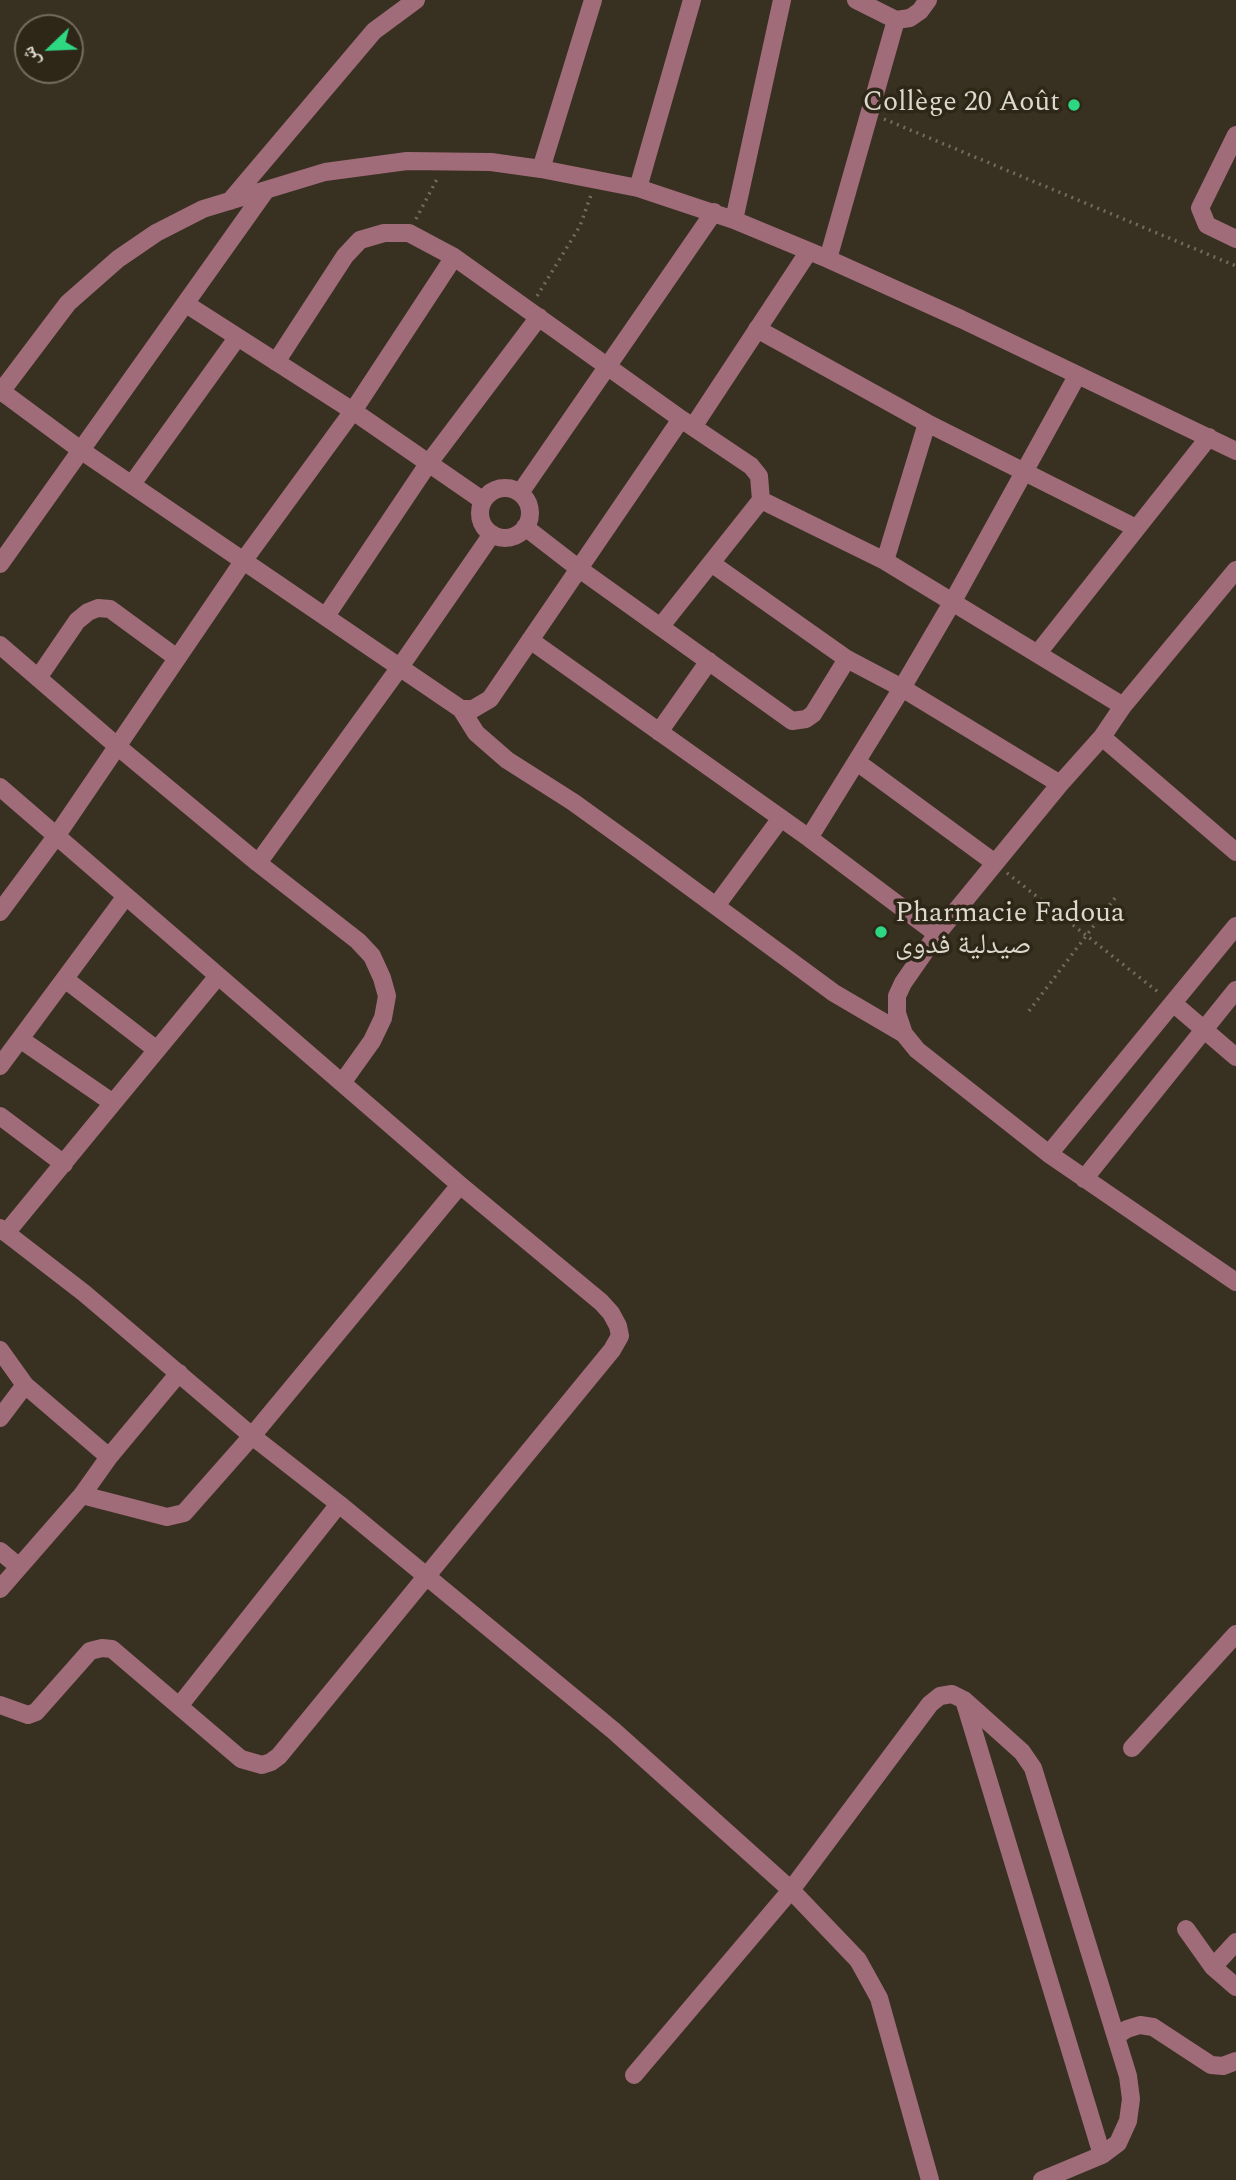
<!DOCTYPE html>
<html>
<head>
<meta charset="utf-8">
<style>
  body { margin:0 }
  #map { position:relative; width:1236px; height:2180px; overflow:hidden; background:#383020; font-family:Spectral,"Noto Naskh Arabic",serif }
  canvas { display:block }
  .north { position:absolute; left:14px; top:14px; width:70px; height:70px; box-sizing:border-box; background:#2e2617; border:2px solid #746d60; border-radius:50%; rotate:247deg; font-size:19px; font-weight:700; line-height:28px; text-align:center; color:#ddd8ce }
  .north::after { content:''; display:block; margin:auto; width:24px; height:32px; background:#2ed883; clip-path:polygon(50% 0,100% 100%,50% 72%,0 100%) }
</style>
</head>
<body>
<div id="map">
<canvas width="1236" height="2180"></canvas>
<div class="north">ش</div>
</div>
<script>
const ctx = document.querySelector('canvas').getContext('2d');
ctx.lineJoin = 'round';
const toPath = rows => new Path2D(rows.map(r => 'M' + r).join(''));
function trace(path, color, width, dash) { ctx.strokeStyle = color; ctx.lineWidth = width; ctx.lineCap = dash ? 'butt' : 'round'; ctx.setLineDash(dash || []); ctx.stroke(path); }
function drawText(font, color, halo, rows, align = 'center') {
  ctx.font = font + ' Spectral,"Noto Naskh Arabic",serif'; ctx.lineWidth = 7; ctx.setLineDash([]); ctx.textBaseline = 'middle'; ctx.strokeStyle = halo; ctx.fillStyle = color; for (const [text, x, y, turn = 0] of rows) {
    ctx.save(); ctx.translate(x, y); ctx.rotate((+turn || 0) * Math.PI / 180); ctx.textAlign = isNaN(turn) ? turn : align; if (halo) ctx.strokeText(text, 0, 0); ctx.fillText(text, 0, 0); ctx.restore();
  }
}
trace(toPath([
  [884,119,1236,266],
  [416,219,437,179],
  [537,296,580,226,591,195],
  [1007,873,1158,992],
  [1029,1011,1118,894]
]), '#726c5e', 3.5, [2, 5]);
trace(toPath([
  [856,0,896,20,910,18,920,11,928,0],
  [1236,135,1200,208,1207,225,1236,239],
  [541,169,593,0],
  [638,188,692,0],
  [230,201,374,31,416,0],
  [734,220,782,0],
  [828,259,896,20],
  [186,304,353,411,482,500],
  [757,329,927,423,1136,528],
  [276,362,345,256,360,240,384,233,409,233,454,257],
  [1,391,82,451,461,709,473,709,490,699,681,419],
  [0,393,68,303,118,259,156,233,203,209,325,172,407,161,491,162,541,169,638,188,734,220,828,259,961,319,1236,451],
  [927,423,885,561,1123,706],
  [693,427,809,251],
  [132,484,237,338],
  '480 513a25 25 0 1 1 50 0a25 25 0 1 1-50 0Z',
  [520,493,714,212],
  [761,500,885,561],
  [525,527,578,568,792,721,806,719,813,714,847,659],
  [711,563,847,659,902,688,1060,784,937,934,903,983,897,996,897,1013,904,1034,917,1050,1049,1154,1236,1282],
  [0,564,266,190],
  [326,616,428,464,539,317],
  [530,640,809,838],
  [0,645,117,746,258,863,400,667,492,534],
  [1038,653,1209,437],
  [38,678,77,621,88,612,98,608,110,609,177,658],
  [461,709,476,733,507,760,573,802,641,851,834,993,904,1034],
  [659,732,709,661],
  [1102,737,1123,706,1236,570],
  [857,762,995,863],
  [1060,784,1102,737,1236,852],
  [0,787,460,1185,601,1302,611,1313,618,1326,620,1336,612,1350,279,1756,271,1762,262,1765,241,1759,112,1649,102,1648,90,1651,36,1712,28,1715,0,1705],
  [258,863,358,941,372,956,382,978,387,996,383,1018,372,1041,342,1083],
  [716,906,781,818],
  [0,912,57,835,244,560,353,411,454,257,681,419,751,466,759,476,761,500,661,626],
  [937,934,809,838,902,688,953,601,1077,376],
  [65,979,157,1050],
  [1173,1003,1236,1057],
  [0,1066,126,896],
  [113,1103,218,976],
  [0,1116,64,1164],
  [1049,1154,1236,926],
  [1084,1179,1236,990],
  [0,1228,84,1293,252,1436,339,1504,614,1731,791,1890,858,1960,879,1998,930,2180],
  [6,1233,113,1103,20,1039],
  [0,1350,25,1385],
  [0,1418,25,1385,109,1457],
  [82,1495,167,1517,184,1513,252,1436,460,1185],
  [0,1551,18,1566],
  [0,1589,82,1495,109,1457,179,1373],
  [964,1700,1102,2155],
  [180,1705,339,1504],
  [1132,1748,1236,1634],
  [1186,1929,1213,1967,1236,1987],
  [1213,1967,1236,1942],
  [1116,2036,1127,2029,1140,2025,1153,2027,1211,2065,1223,2066,1236,2061],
  [634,2075,791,1890,930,1704,940,1696,952,1694,964,1700,1022,1752,1033,1768,1128,2076,1131,2099,1128,2121,1118,2143,1102,2155,1042,2180]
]), '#a06c79', 18);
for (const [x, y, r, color] of [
  [1074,105,7,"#2ed883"],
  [881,932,7,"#2ed883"]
]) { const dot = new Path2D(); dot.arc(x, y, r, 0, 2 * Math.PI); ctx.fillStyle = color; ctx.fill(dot); trace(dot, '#2e2617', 2.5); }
drawText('28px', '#ddd8ce', '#2e2617', [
  ["Collège 20 Août",1060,105],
  ["Pharmacie Fadoua",895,916,"left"],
  ["صيدلية فدوى",895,948,"left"]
], 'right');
</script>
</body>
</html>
